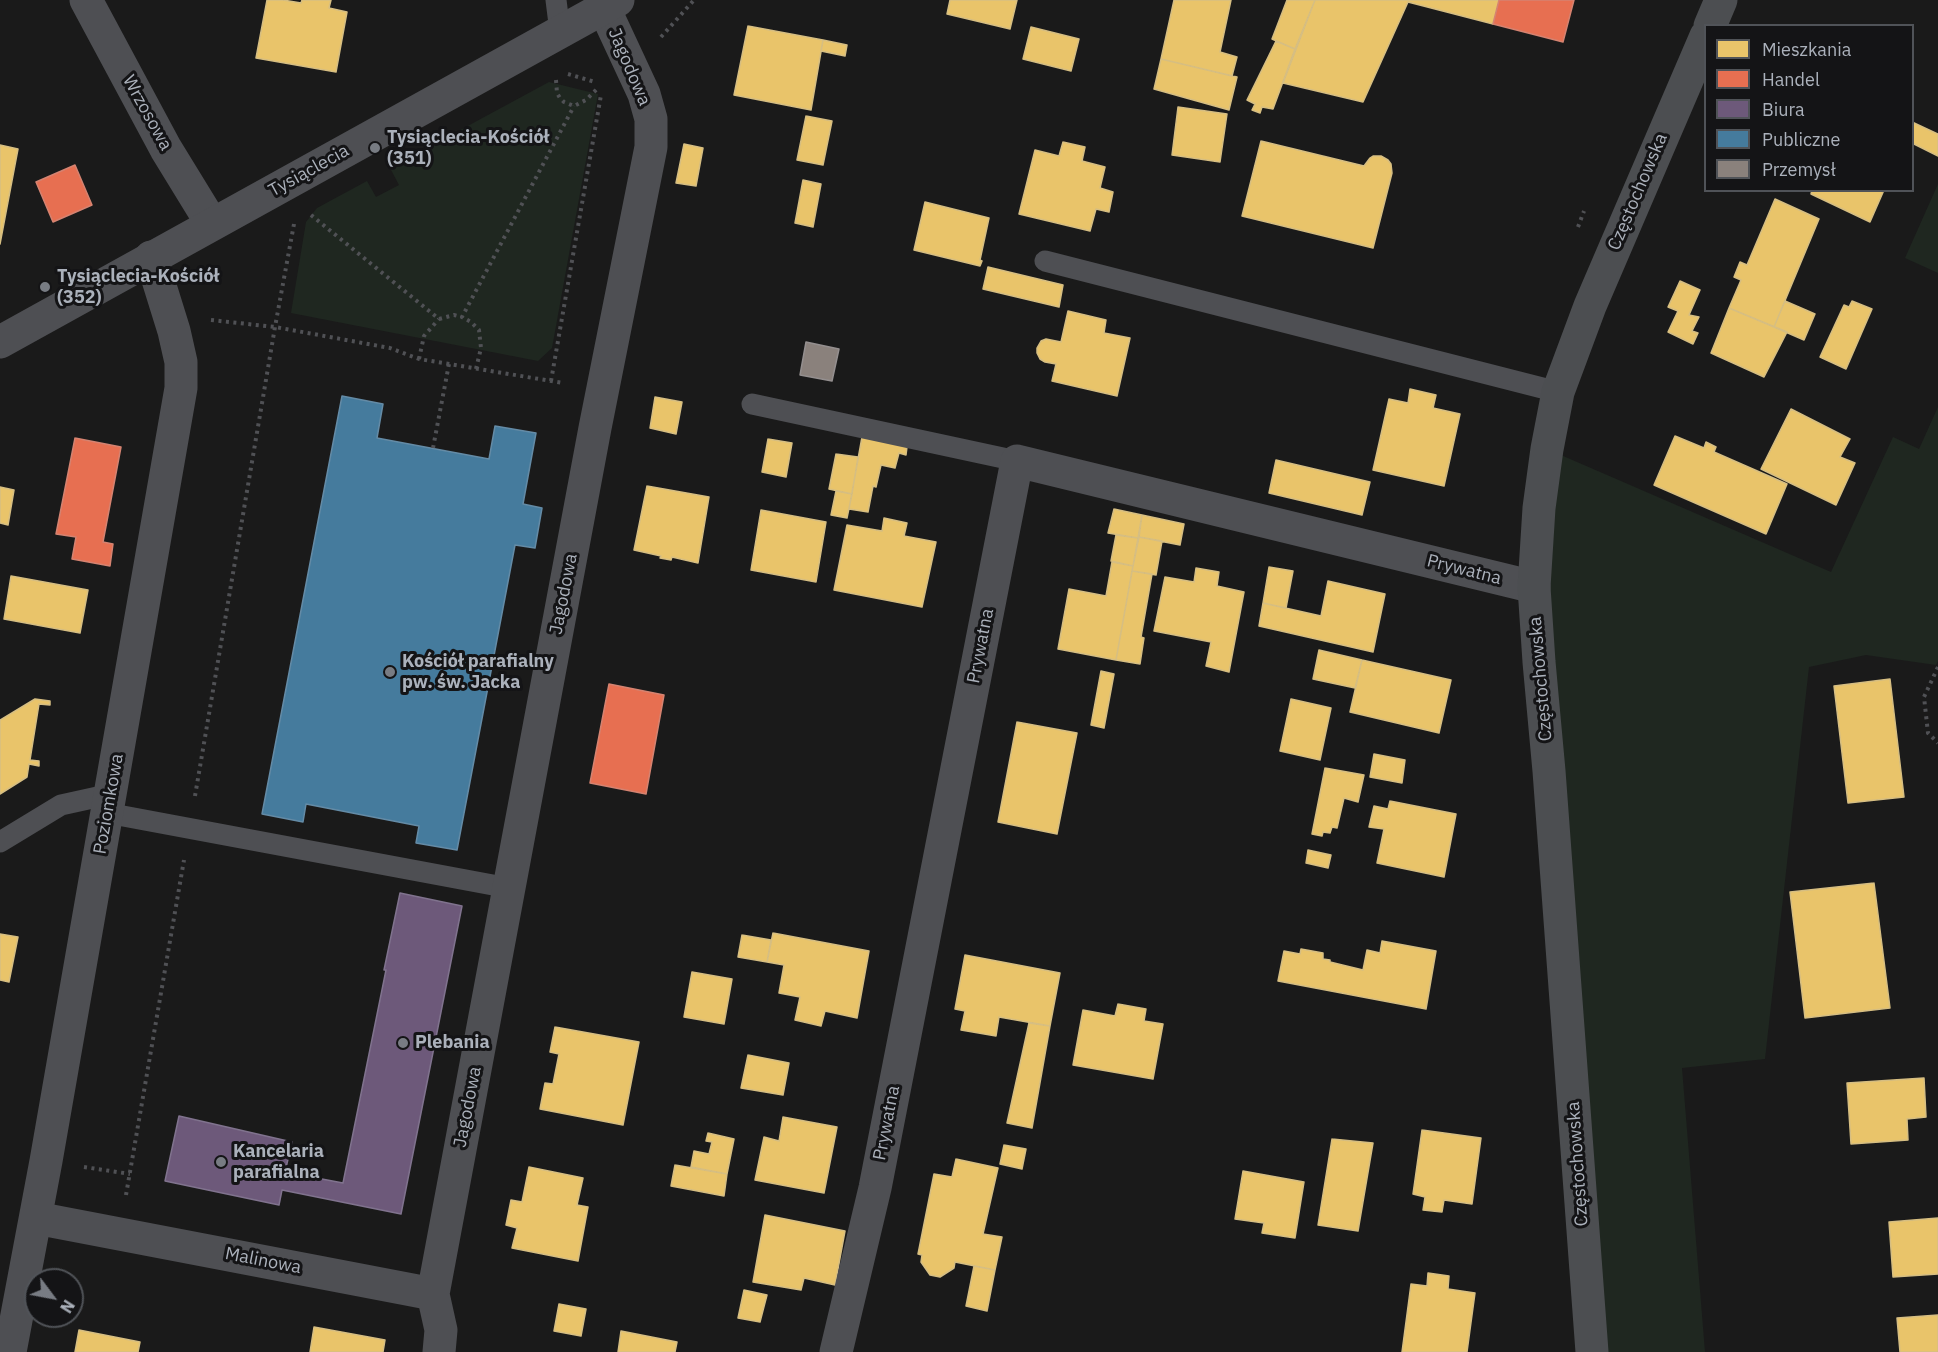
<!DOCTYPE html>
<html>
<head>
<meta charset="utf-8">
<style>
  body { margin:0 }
  #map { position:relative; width:1938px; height:1352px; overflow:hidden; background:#1a1a1a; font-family:"IBM Plex Sans",sans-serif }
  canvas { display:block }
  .legend { position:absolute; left:1704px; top:24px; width:210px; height:168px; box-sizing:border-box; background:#141416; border:2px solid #505358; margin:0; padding:8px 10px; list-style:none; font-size:18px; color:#abb1bb }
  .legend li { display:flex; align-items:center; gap:12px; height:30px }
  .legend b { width:30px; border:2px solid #505358 }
  .north { position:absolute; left:24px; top:1268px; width:60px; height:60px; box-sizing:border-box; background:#141416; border:2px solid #505358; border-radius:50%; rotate:122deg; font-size:16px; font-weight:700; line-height:24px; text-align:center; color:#abb1bb }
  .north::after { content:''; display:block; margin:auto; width:21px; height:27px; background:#787c83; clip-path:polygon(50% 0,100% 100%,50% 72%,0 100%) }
</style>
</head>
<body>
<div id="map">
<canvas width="1938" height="1352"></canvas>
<ul class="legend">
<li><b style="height:16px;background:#e9c46a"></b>Mieszkania</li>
<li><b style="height:16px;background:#e76f51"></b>Handel</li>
<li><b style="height:16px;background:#6d597a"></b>Biura</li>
<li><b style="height:16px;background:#457b9d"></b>Publiczne</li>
<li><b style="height:16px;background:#8a817c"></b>Przemysł</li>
</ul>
<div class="north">N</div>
</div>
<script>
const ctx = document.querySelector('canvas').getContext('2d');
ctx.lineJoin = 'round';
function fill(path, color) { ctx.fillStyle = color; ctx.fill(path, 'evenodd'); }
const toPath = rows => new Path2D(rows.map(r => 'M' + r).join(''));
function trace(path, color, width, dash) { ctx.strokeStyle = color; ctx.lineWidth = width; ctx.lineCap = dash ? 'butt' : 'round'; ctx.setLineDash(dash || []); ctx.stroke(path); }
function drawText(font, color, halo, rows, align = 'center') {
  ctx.font = font + ' "IBM Plex Sans",sans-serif'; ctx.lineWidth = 6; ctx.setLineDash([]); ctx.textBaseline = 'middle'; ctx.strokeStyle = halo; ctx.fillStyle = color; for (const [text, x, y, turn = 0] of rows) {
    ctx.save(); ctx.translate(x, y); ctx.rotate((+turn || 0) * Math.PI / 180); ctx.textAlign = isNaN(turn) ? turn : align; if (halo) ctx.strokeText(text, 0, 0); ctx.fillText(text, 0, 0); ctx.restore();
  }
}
fill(toPath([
  [549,82,598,94,552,348,538,361,291,313,306,222,317,208,367,181,376,197,399,185,390,168],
  [1938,184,1938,273,1905,258],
  [1938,407,1938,661,1936,665,1866,655,1809,667,1765,1059,1682,1068,1705,1352,1592,1352,1549,771,1547,449,1831,572,1893,437,1919,449]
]), '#1f2720');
const homes = toPath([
  [267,0,283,0,301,3,302,0,331,0,329,8,347,12,336,72,256,58,267,0],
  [950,0,1017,0,1010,29,947,14,950,0],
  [1174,0,1231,0,1220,52,1237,57,1232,76,1161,59,1174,0],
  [1287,0,1315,0,1295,49,1272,39,1287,0],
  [1315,0,1500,0,1493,24,1408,2,1363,102,1283,83,1315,0],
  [748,26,823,40,811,110,734,95,748,26],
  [1031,27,1079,39,1071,71,1023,59,1031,27],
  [823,40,847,45,845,56,821,51,823,40],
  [1276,41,1295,49,1273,109,1262,107,1260,113,1252,110,1255,104,1247,100,1276,41],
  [1161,59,1237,77,1229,110,1154,89,1161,59],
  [1178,107,1227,114,1220,162,1172,155,1178,107],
  [806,116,832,121,823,165,797,160,806,116],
  [1912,122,1938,134,1938,156,1912,143,1912,122],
  [1261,141,1364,166,1370,158,1373,156,1381,156,1388,160,1391,164,1392,173,1373,248,1242,216,1261,141],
  [1063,142,1085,147,1082,161,1105,167,1100,188,1113,192,1109,212,1096,209,1090,231,1019,214,1035,150,1059,156,1063,142],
  [684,144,703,148,696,186,676,183,684,144],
  [0,145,18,149,0,244,0,145],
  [803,180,821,184,813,227,795,223,803,180],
  [1812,190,1884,190,1870,222,1811,194,1812,190],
  [1775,199,1819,219,1774,327,1729,308,1741,280,1734,277,1740,262,1747,265,1775,199],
  [925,202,989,218,980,260,982,261,980,266,914,250,925,202],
  [988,267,1063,285,1059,307,983,289,988,267],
  [1680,281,1700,290,1689,315,1699,317,1692,331,1698,333,1693,344,1668,332,1678,311,1668,307,1680,281],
  [1785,301,1815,314,1804,340,1774,327,1785,301],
  [1852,301,1872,309,1846,369,1820,357,1844,305,1849,307,1852,301],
  [1729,308,1787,332,1764,377,1711,353,1729,308],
  [1068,311,1106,320,1104,333,1130,338,1117,396,1052,381,1056,364,1045,362,1040,359,1037,353,1037,348,1041,341,1046,339,1061,342,1068,311],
  [1410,389,1436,395,1433,408,1460,414,1444,486,1373,470,1389,399,1408,403,1410,389],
  [655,397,682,402,676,434,650,428,655,397],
  [1791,409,1850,439,1840,457,1855,463,1836,505,1761,469,1791,409],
  [1675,436,1704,448,1706,442,1716,447,1714,452,1787,484,1766,534,1654,485,1675,436],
  [862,437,907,447,906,455,899,453,895,468,881,465,876,487,873,486,868,512,849,509,862,437],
  [768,439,792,443,786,477,762,472,768,439],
  [836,454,858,457,852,494,829,489,836,454],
  [1276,460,1370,482,1362,515,1269,493,1276,460],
  [647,486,709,497,698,563,672,557,671,560,660,558,661,556,634,550,647,486],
  [0,487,14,490,8,525,0,523,0,487],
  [836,491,852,494,847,518,831,515,836,491],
  [1114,509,1142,515,1138,538,1108,533,1114,509],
  [761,510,826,522,816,582,751,570,761,510],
  [1142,515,1184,524,1180,545,1139,537,1142,515],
  [884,518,907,523,904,536,936,542,922,607,834,590,847,525,882,531,884,518],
  [1116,535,1138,538,1133,566,1111,561,1116,535],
  [1139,537,1162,541,1156,575,1132,571,1139,537],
  [1112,562,1133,566,1116,660,1058,649,1069,589,1106,596,1112,562],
  [1269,567,1293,571,1286,608,1263,603,1269,567],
  [1196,568,1219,572,1217,586,1244,592,1229,672,1206,666,1211,642,1154,631,1165,577,1194,582,1196,568],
  [1132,571,1152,574,1141,637,1144,638,1140,664,1116,660,1132,571],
  [11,576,88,590,80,633,4,619,11,576],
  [1328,581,1385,594,1373,652,1259,626,1263,603,1321,616,1328,581],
  [1319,650,1362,660,1355,688,1313,679,1319,650],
  [1362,660,1451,680,1439,733,1350,712,1362,660],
  [1101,671,1114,674,1104,728,1091,725,1101,671],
  [1890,679,1904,797,1848,803,1834,686,1890,679],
  [35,699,50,701,50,705,39,704,30,760,39,761,39,766,29,764,27,777,0,794,0,720,35,699],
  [1291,699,1331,708,1320,760,1280,751,1291,699],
  [1017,722,1077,733,1057,834,998,822,1017,722],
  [1374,754,1405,760,1402,783,1370,777,1374,754],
  [1325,768,1364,775,1358,802,1344,798,1337,828,1332,827,1330,833,1323,832,1322,836,1312,834,1325,768],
  [1390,801,1456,814,1444,877,1377,863,1384,829,1369,827,1374,806,1388,809,1390,801],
  [1308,850,1331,855,1328,868,1306,863,1308,850],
  [1874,883,1890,1008,1805,1018,1790,892,1874,883],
  [773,933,869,951,857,1018,825,1011,821,1026,795,1020,800,997,779,993,784,965,767,962,773,933],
  [0,934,18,937,9,982,0,980,0,934],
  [742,935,771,940,767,962,738,957,742,935],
  [1382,941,1436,951,1426,1009,1278,981,1284,951,1300,954,1301,949,1323,953,1323,959,1330,960,1330,962,1363,970,1367,950,1380,953,1382,941],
  [965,955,1060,973,1050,1026,999,1017,996,1036,961,1030,965,1011,955,1009,965,955],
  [692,972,732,979,724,1024,684,1017,692,972],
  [1118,1004,1146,1009,1144,1021,1163,1024,1153,1079,1073,1065,1083,1010,1115,1016,1118,1004],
  [1029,1023,1050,1026,1032,1128,1007,1123,1029,1023],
  [555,1027,639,1042,623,1125,540,1109,545,1083,553,1084,559,1054,550,1052,555,1027],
  [748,1055,789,1063,783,1095,741,1088,748,1055],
  [1924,1078,1926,1117,1907,1119,1908,1140,1851,1144,1847,1083,1924,1078],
  [783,1117,837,1127,824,1193,755,1180,764,1137,779,1141,783,1117],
  [1422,1130,1481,1138,1472,1204,1444,1200,1442,1212,1423,1210,1425,1197,1413,1194,1422,1130],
  [708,1133,734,1139,727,1174,691,1167,694,1151,709,1154,712,1142,706,1141,708,1133],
  [1332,1139,1373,1143,1358,1231,1318,1225,1332,1139],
  [1004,1145,1026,1149,1022,1169,1000,1164,1004,1145],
  [956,1159,998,1168,983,1234,1002,1237,995,1270,955,1262,954,1268,940,1277,930,1275,921,1262,922,1255,918,1254,934,1174,952,1177,956,1159],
  [675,1165,727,1174,724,1196,671,1186,675,1165],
  [529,1167,583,1178,577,1205,588,1207,578,1261,512,1248,517,1228,506,1225,511,1200,522,1202,529,1167],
  [1243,1171,1304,1182,1295,1238,1262,1233,1264,1223,1235,1219,1243,1171],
  [765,1215,845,1231,835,1285,804,1278,801,1290,753,1282,765,1215],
  [1938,1218,1938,1274,1893,1277,1889,1222,1938,1218],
  [974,1266,995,1270,987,1311,966,1306,974,1266],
  [1428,1273,1449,1276,1448,1289,1475,1293,1467,1352,1402,1352,1411,1284,1427,1286,1428,1273],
  [744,1290,767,1295,760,1322,738,1318,744,1290],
  [559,1304,586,1309,581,1336,554,1331,559,1304],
  [1938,1315,1938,1352,1900,1352,1897,1318,1938,1315],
  [314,1327,385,1340,383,1352,310,1352,314,1327],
  [79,1330,140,1342,138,1352,75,1352,79,1330],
  [621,1331,677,1342,675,1352,618,1352,621,1331]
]);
fill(homes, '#e9c46a');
trace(homes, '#d6be82', 1.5);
const shops = toPath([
  [1499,0,1574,0,1563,42,1493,24,1499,0],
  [75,165,92,205,53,222,36,182,75,165],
  [75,438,121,447,103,542,113,544,110,566,72,559,76,537,56,534,75,438],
  [609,684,664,695,646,794,590,783,609,684]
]);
fill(shops, '#e76f51');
trace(shops, '#d58371', 1.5);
const offices = toPath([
  [400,893,462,906,401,1214,282,1190,279,1205,165,1181,179,1116,292,1142,285,1172,343,1183,386,970,384,970,400,893]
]);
fill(offices, '#6d597a');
trace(offices, '#80738e', 1.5);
const public = toPath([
  [342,396,383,404,377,438,489,459,495,426,536,433,523,504,542,508,535,548,515,545,457,850,416,843,419,826,306,804,303,822,262,814,342,396]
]);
fill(public, '#457b9d');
trace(public, '#648ba6', 1.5);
const industry = toPath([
  [806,342,839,349,832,381,800,375,806,342]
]);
fill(industry, '#8a817c');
trace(industry, '#948f8f', 1.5);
trace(toPath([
  [661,37,694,0],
  [568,74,595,82],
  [556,80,557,93,560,98,564,102,574,106,586,100,599,87],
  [311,215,439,319,454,315,462,317],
  [1578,227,1584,211],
  [211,320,275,327,390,348,419,359,563,383],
  [419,359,424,336,439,319],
  [476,369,481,348,479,330,471,322,462,317,574,106],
  [551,381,601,95],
  [433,448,449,364],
  [1938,667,1924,697,1928,733,1938,743],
  [195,796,275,327,294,224],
  [84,1167,130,1174],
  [126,1195,184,860]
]), '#505155', 4, [3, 4.5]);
trace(toPath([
  [556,0,560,32],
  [1045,261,1558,392],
  [752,404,1017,461],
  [107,813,509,888],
  [0,842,61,805,111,794]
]), '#4e4f53', 21);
trace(toPath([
  [86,0,166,149,212,224],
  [36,1218,433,1294,441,1330,439,1352],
  [433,1294,595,428,651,147,651,119,644,94,604,8],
  [10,1352,46,1161,181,388,181,362,174,331,151,257],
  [836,1352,875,1188,1017,461,1534,587]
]), '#4e4f53', 33);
trace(toPath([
  [0,342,618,0]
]), '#4e4f53', 33);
trace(toPath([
  [1710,26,1721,0],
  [1592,1352,1549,771,1539,662,1534,587,1539,508,1547,449,1558,392,1590,306,1706,36]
]), '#4c4e51', 33);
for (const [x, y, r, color] of [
  [375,148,6,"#787c83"],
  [45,287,6,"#787c83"],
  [390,672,6,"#787c83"],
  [403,1043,6,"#787c83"],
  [221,1162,6,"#787c83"]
]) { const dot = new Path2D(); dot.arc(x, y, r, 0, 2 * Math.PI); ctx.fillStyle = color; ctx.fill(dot); trace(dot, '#141416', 2); }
drawText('18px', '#abb1bb', '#141416', [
  ["Jagodowa",629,67,67],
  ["Wrzosowa",147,113,61],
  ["Tysiąclecia",309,171,-29],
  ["Częstochowska",1638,192,-67],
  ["Prywatna",1464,570,14],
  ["Jagodowa",564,594,-79],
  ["Prywatna",981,646,-79],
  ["Częstochowska",1541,679,-95],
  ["Poziomkowa",109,804,-80],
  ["Jagodowa",468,1107,-79],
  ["Prywatna",887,1123,-79],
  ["Częstochowska",1578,1164,-94],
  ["Malinowa",263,1261,11]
]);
drawText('bold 18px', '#abb1bb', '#141416', [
  ["Tysiąclecia-Kościół",387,138],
  ["(351)",387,159],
  ["Tysiąclecia-Kościół",57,277],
  ["(352)",57,298],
  ["Kościół parafialny",402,662],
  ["pw. św. Jacka",402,683],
  ["Plebania",415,1043],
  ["Kancelaria",233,1152],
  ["parafialna",233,1173]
], 'left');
</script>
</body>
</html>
